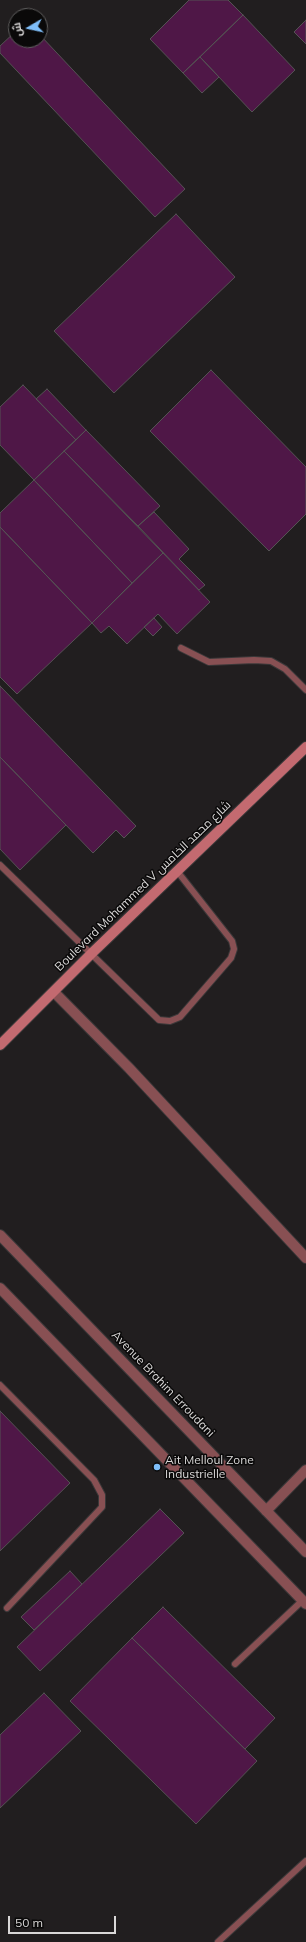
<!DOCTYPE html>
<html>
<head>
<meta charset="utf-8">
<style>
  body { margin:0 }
  #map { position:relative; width:306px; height:1942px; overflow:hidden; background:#211e1f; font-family:Mulish,Cairo,sans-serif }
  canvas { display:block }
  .north { position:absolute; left:8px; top:8px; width:40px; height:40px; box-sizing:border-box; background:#0a0909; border:1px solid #5d5c5c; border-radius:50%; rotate:261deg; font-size:11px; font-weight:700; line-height:16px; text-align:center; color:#dad8d8 }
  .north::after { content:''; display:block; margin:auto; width:14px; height:18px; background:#7ebef9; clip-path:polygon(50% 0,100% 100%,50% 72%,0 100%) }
  .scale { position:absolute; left:8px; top:1916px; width:108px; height:18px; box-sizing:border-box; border:2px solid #dad8d8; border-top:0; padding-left:5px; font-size:12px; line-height:14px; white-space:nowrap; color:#dad8d8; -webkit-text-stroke:3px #0a0909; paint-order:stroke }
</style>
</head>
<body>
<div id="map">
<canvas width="306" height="1942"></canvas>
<div class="north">ش</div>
<div class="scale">50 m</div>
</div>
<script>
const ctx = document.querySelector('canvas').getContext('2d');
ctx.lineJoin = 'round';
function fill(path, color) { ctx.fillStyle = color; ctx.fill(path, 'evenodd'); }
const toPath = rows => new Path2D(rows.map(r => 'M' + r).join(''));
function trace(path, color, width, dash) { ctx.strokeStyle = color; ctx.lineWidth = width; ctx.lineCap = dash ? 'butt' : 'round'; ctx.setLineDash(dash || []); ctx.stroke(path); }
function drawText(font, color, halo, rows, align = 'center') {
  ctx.font = font + ' Mulish,Cairo,sans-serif'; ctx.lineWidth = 3; ctx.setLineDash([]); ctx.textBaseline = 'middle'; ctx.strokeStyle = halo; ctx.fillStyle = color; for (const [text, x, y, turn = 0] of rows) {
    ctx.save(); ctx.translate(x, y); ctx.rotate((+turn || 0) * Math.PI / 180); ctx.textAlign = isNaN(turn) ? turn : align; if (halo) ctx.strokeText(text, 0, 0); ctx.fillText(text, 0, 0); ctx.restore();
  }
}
const building = toPath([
  [189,0,228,0,243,15,183,73,150,39,189,0],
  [243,15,295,70,252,112,200,57,243,15],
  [306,20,306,44,294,32,306,20],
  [16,31,16,40,40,40,40,35,185,189,155,217,0,53,0,46,16,31],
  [200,57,219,77,202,93,183,73,200,57],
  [176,214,235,277,114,393,54,331,176,214],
  [211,370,306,467,306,514,269,551,150,431,211,370],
  [23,385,76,440,34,480,0,445,0,407,23,385],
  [47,389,86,430,76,440,36,399,47,389],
  [86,430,160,506,138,526,64,451,86,430],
  [64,451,163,553,132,583,34,480,64,451],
  [34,480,132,583,92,623,0,527,0,513,34,480],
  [154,512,189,549,179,559,205,585,199,590,138,526,154,512],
  [0,527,92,623,17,694,0,677,0,527],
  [163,553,210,602,177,634,158,614,127,644,109,626,101,633,92,623,163,553],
  [154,618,162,627,153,636,144,627,154,618],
  [0,686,136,826,124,838,116,830,93,853,0,757,0,686],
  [0,757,66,825,20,870,0,849,0,757],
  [0,1411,70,1483,0,1551,0,1411],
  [160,1509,184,1533,40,1671,17,1647,160,1509],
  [70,1571,82,1584,34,1630,21,1617,70,1571],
  [163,1607,275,1718,245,1749,132,1638,163,1607],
  [132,1638,257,1761,196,1824,70,1701,132,1638],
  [44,1693,81,1731,0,1808,0,1735,44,1693]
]);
fill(building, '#4f1747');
trace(building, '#555254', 1);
const service = toPath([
  [181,648,209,662,254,660,271,661,285,669,306,690],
  [0,865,159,1020,170,1021,180,1017,231,958,234,949,232,941,177,871],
  [0,1385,94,1480,102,1495,102,1507,7,1608],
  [235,1664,303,1600],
  [218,1942,306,1861]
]);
const minor = toPath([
  [54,992,129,1068,306,1258],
  [0,1235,306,1552],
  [0,1288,306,1604],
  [266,1511,306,1470]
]);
const secondary = toPath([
  [0,1045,92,953,306,747]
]);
trace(service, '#3b3839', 8);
trace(minor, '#3b3839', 12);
trace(secondary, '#3b3839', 12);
trace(service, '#885053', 6);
trace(minor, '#885053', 10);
trace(secondary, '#c36a70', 10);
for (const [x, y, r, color] of [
  [157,1467,4,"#7ebef9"]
]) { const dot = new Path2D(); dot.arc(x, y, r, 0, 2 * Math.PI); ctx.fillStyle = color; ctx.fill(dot); trace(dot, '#0a0909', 1.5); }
drawText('12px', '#dad8d8', '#0a0909', [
  ["Boulevard Mohammed V شارع محمد الخامس",143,886,-44],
  ["Avenue Brahim Erroudani",163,1384,46]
]);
drawText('12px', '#dad8d8', '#0a0909', [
  ["Ait Melloul Zone",165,1460],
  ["Industrielle",165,1474]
], 'left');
</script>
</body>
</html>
